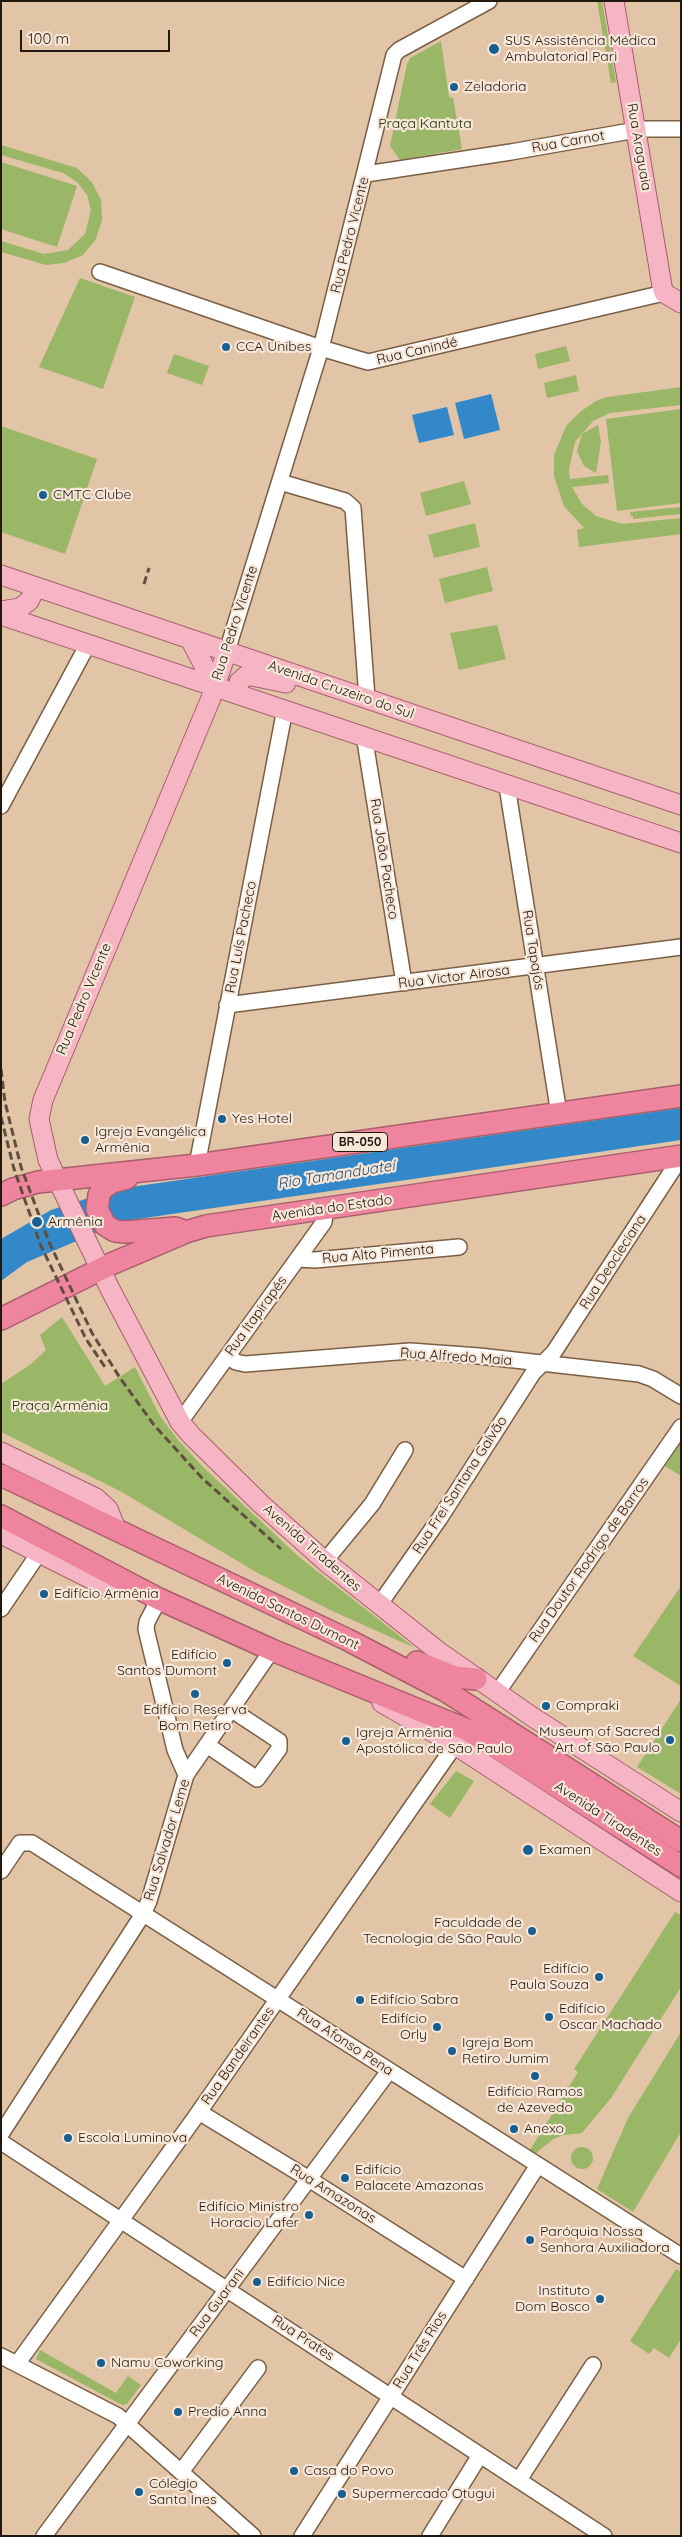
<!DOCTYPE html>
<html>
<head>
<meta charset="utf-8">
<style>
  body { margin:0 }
  #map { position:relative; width:682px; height:2537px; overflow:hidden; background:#e2c4a7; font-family:Quicksand,sans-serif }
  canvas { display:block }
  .frame { position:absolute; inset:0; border:2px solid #23180e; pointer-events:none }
  .scale { position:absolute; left:20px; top:30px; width:150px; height:22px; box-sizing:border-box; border:2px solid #23180e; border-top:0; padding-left:6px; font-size:15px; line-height:18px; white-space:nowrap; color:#23180e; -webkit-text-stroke:4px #f7e7d9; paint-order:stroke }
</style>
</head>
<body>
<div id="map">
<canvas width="682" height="2537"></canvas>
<div class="frame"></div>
<div class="scale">100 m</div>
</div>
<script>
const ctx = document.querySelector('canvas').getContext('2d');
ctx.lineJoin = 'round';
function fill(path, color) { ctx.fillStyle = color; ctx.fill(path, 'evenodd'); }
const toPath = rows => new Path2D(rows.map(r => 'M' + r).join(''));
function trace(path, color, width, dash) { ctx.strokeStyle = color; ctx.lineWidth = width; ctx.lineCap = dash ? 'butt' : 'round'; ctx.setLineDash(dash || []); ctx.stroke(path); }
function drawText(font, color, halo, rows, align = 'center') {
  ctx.font = font + ' Quicksand,sans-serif'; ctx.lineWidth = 4.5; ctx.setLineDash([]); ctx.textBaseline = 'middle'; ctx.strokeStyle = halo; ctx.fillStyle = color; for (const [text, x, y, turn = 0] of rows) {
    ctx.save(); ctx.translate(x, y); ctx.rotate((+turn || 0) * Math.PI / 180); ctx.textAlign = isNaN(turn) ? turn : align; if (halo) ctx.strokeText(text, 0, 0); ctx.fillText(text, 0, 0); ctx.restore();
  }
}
fill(toPath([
  [597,1,602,1,616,82,611,83],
  [441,41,449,97,453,98,462,149,400,160,390,146,407,64,410,58],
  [1,145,77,168,92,182,101,200,102,220,96,239,83,255,64,263,46,265,1,252,1,241,44,254,68,250,85,234,91,210,87,195,77,182,63,173,1,155],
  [1,162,77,186,57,247,1,229],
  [80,278,135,297,103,389,39,367],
  [566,346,570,361,538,369,535,354],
  [174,354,209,366,202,385,167,373],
  [576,375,579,391,547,398,544,383],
  [681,387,681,405,610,413,593,421,575,442,569,469,570,479,608,475,609,483,572,487,582,504,596,516,622,524,681,518,681,534,579,547,577,530,584,528,564,506,554,476,554,455,566,426,581,411,598,400,608,397],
  [681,409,681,503,617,511,606,419],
  [598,425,601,442,596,473,584,466,577,451,582,434],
  [1,426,97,459,65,554,1,532],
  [464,481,471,504,426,516,420,493],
  [681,507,681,514,633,519,633,516,631,516,630,512],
  [475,523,480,547,434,558,428,535],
  [487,567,493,591,445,603,439,579],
  [497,625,506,659,459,670,450,633],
  [62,1317,105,1386,135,1367,160,1416,178,1440,203,1467,299,1557,415,1648,330,1610,256,1572,120,1491,1,1432,1,1384,31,1364,46,1350,40,1335],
  [681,1442,681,1476,665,1466],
  [681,1586,681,1686,633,1656],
  [681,1699,681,1794,637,1767],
  [456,1771,474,1781,450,1818,430,1804],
  [675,1912,681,1915,681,1987,611,2098,582,2133,563,2135,552,2140,536,2153,530,2150,578,2072,574,2069],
  [681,2032,681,2132,633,2212,597,2189,628,2118],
  '571 2158a11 11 0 1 1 22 0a11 11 0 1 1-22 0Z',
  [676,2269,681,2272,681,2339,669,2358,654,2348,649,2354,630,2341],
  [40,2350,116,2393,128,2376,141,2385,127,2404,122,2405,36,2359]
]), '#9ab667');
fill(toPath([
  [491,394,500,430,464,439,455,403],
  [447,407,454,435,419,443,412,415],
  [681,1108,681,1140,124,1221,27,1262,1,1281,1,1239,51,1210,117,1189]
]), '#3288c9');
const minor = toPath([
  [366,174,511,152,642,129,681,129],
  [100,272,321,348,368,362,664,293],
  [280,482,345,501,353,508,367,698],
  [227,651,321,348,394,55,399,50,489,1],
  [364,735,404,983],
  [507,786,559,1114],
  [1,806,88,644],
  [227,1005,681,947],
  [197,1165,285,709],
  [298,1259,315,1260,459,1247],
  [228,1356,236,1362,245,1364,410,1351,479,1356,639,1374,653,1379,681,1396],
  [180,1422,324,1222,326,1208],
  [325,1561,372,1504,405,1450],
  [159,1599,147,1622,146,1629,175,1750,186,1775],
  [379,1605,440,1518,533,1373,554,1352,681,1157],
  [1,1609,39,1553],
  [497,1693,681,1427],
  [207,1745,257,1779,279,1749,279,1741,232,1710],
  [1,1871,20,1843,32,1843,681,2256],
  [199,2112,309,2179,466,2279],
  [1,2134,143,1914,149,1901,186,1775,272,1650],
  [1,2142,604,2536],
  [1,2356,118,2416,253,2536],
  [17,2364,194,2119,455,1745],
  [181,2472,258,2368],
  [519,2480,593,2365],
  [44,2536,389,2071],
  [302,2536,538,2165],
  [430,2536,480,2455]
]);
const major = toPath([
  [614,1,662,286,664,293,681,303],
  [1,575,681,805],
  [1,611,20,608,29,601,36,587],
  [1,615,681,843],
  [190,639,215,687],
  [227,651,211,698,43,1100,39,1119,48,1160,109,1287,180,1422,191,1435,261,1504,325,1561,438,1651,531,1716,681,1812],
  [237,694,239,682,247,675,286,683],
  [1,1452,96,1498,108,1509,117,1531],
  [1,1534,109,1588,134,1587],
  [382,1703,455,1745,681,1892]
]);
const highway = toPath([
  [127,1178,112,1182,102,1189,99,1195,97,1209,105,1225,115,1231,125,1232,175,1228,181,1230],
  [1,1195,13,1189,38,1182,197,1165,681,1096],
  [1,1319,111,1264,186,1232,206,1226,681,1156],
  [1,1475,348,1640,444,1690,681,1841],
  [1,1516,159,1599,272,1650,470,1731,681,1866],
  [417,1662,455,1677,476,1679]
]);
trace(minor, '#7a5f45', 18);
trace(major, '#a85e6c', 21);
trace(highway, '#a85e6c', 24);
trace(minor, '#fff', 15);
trace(major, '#f5b5c5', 19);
trace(highway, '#ef849e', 21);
trace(toPath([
  [144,584,149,568],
  [1,1069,5,1102,21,1167,49,1242,92,1333,120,1378,154,1425,202,1478,281,1549],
  [1,1117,14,1169,41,1246,86,1339,107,1370]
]), '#604f3f', 3, [8, 4]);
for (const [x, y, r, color] of [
  [494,49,6,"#155f92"],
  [454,87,5,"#155f92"],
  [226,347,5,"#155f92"],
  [43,495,5,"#155f92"],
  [222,1119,5,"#155f92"],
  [85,1140,5,"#155f92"],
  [37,1222,6,"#155f92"],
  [44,1594,5,"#155f92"],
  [227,1663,5,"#155f92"],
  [195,1694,5,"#155f92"],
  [546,1706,5,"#155f92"],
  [670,1740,5,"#155f92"],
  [346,1741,5,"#155f92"],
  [528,1850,6,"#155f92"],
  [532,1931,5,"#155f92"],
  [599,1977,5,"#155f92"],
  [360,2000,5,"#155f92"],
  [549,2017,5,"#155f92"],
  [437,2027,5,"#155f92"],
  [452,2051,5,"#155f92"],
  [535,2076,5,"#155f92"],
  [514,2129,5,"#155f92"],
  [68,2138,5,"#155f92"],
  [345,2178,5,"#155f92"],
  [309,2215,5,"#155f92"],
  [530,2240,5,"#155f92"],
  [257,2282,5,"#155f92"],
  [600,2299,5,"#155f92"],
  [101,2363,5,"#155f92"],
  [178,2412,5,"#155f92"],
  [294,2471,5,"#155f92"],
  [139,2492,5,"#155f92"],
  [342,2494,5,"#155f92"]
]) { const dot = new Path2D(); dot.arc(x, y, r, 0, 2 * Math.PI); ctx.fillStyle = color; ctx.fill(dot); trace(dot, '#f7e7d9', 2); }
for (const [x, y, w] of [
  [360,1142,55]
]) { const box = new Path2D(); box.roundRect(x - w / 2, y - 9.5, w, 19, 4); ctx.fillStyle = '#f7e7d9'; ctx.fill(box); trace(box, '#23180e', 1); }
drawText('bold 12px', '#23180e', null, [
  ["BR-050",360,1142]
]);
drawText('14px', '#23180e', '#f7e7d9', [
  ["SUS Assistência Médica",505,41],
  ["Ambulatorial Pari",505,57],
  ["Zeladoria",464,87],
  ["CCA Unibes",236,347],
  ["CMTC Clube",53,495],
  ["Yes Hotel",232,1119],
  ["Igreja Evangélica",95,1132],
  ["Armênia",95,1148],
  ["Armênia",48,1222],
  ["Edifício Armênia",54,1594],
  ["Edifício",217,1655,"right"],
  ["Santos Dumont",217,1671,"right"],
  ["Compraki",556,1706],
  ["Edifício Reserva",195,1710,"center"],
  ["Bom Retiro",195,1726,"center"],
  ["Museum of Sacred",660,1732,"right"],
  ["Art of São Paulo",660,1748,"right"],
  ["Igreja Armênia",356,1733],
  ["Apostólica de São Paulo",356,1749],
  ["Examen",539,1850],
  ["Faculdade de",522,1923,"right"],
  ["Tecnologia de São Paulo",522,1939,"right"],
  ["Edifício",589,1969,"right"],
  ["Paula Souza",589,1985,"right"],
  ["Edifício Sabra",370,2000],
  ["Edifício",559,2009],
  ["Oscar Machado",559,2025],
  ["Edifício",427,2019,"right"],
  ["Orly",427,2035,"right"],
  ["Igreja Bom",462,2043],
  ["Retiro Jumim",462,2059],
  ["Edifício Ramos",535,2092,"center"],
  ["de Azevedo",535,2108,"center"],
  ["Anexo",524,2129],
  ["Escola Luminova",78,2138],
  ["Edifício",355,2170],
  ["Palacete Amazonas",355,2186],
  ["Edifício Ministro",299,2207,"right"],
  ["Horacio Lafer",299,2223,"right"],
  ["Paróquia Nossa",540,2232],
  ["Senhora Auxiliadora",540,2248],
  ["Edifício Nice",267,2282],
  ["Instituto",590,2291,"right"],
  ["Dom Bosco",590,2307,"right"],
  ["Namu Coworking",111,2363],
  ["Predio Anna",188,2412],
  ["Casa do Povo",304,2471],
  ["Cólegio",149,2484],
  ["Santa Ines",149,2500],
  ["Supermercado Otugui",352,2494]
], 'left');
drawText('14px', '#233200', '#f7e7d9', [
  ["Praça Kantuta",425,124],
  ["Praça Armênia",60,1406]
]);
drawText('14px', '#23180e', '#f7e7d9', [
  ["Rua Carnot",568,142,-10],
  ["Rua Araguaia",639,147,80],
  ["Rua Pedro Vicente",350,235,-76],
  ["Rua Canindé",417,351,-13],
  ["Rua Pedro Vicente",235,623,-72],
  ["Avenida Cruzeiro do Sul",341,690,19],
  ["Rua João Pacheco",384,859,81],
  ["Rua Luís Pacheco",241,937,-79],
  ["Rua Tapajós",533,950,81],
  ["Rua Victor Airosa",454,977,-7],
  ["Rua Pedro Vicente",84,999,-67],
  ["Avenida do Estado",332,1208,-8],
  ["Rua Alto Pimenta",378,1254,-5],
  ["Rua Deocleciana",613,1262,-57],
  ["Rua Itapirapés",256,1316,-54],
  ["Rua Alfredo Maia",456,1357,4],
  ["Rua Frei Santana Galvão",460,1485,-57],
  ["Avenida Tiradentes",312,1548,41],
  ["Rua Doutor Rodrigo de Barros",589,1560,-55],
  ["Avenida Santos Dumont",288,1612,26],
  ["Avenida Tiradentes",608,1819,33],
  ["Rua Salvador Leme",167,1840,-73],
  ["Rua Afonso Pena",345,2042,33],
  ["Rua Bandeirantes",238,2056,-55],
  ["Rua Amazonas",333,2194,32],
  ["Rua Guarani",217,2303,-53],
  ["Rua Prates",303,2338,33],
  ["Rua Três Rios",420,2350,-58]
]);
drawText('italic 15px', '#214c6f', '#f7e7d9', [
  ["Rio Tamanduateí",336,1175,-9]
]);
</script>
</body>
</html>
